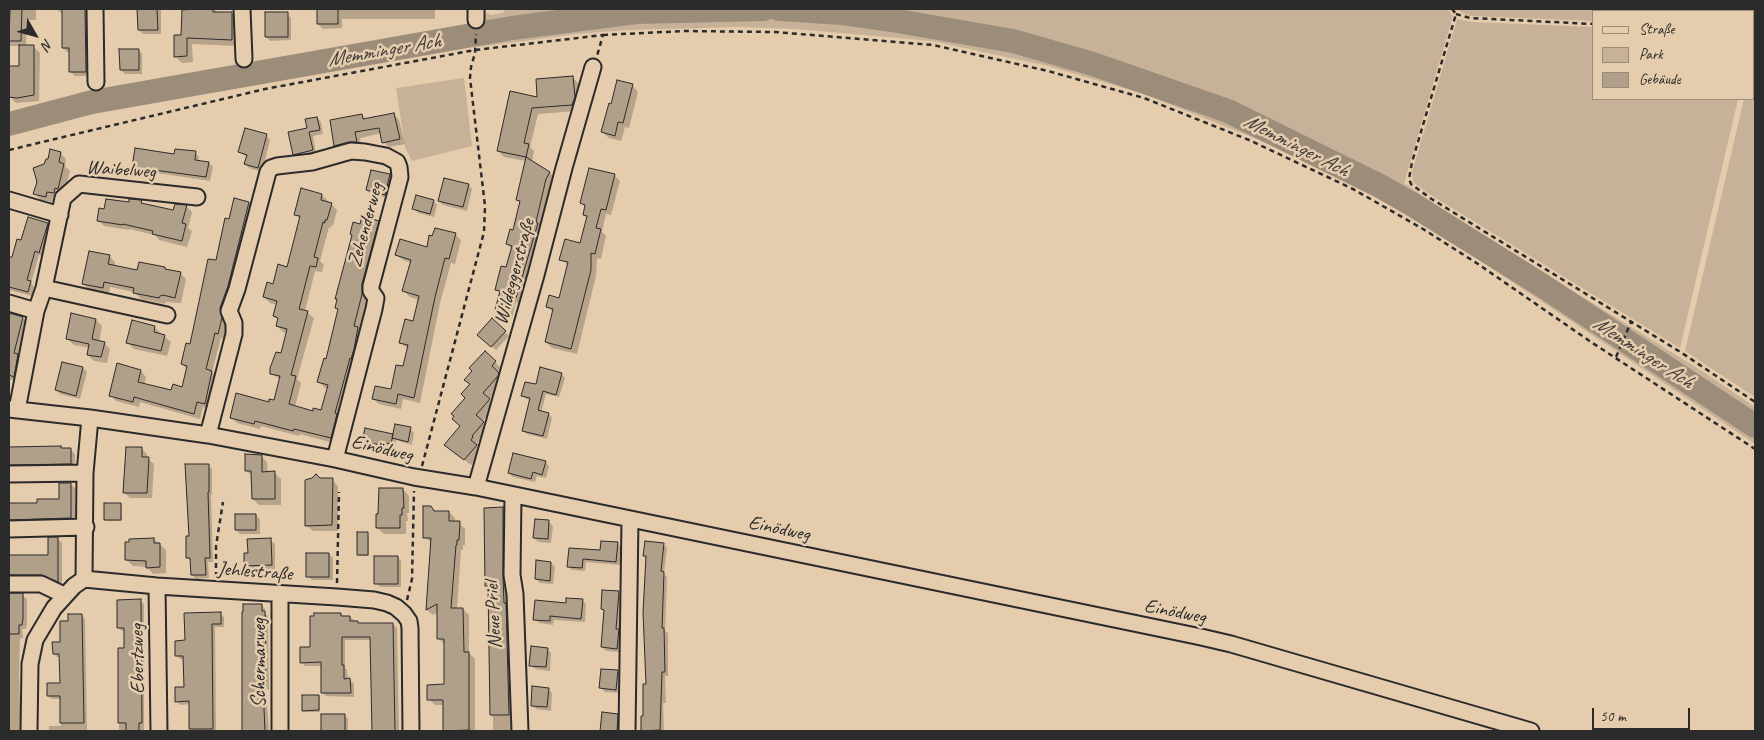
<!DOCTYPE html>
<html>
<head>
<meta charset="utf-8">
<style>
  body { margin:0 }
  #map { position:relative; width:1764px; height:740px; overflow:hidden; background:#e5ccad; font-family:Caveat,sans-serif }
  canvas { display:block }
  .frame { position:absolute; inset:0; border:10px solid #2b2b2b; pointer-events:none }
  .legend { position:absolute; left:1592px; top:10px; width:162px; height:90px; box-sizing:border-box; background:#e5ccad; border:1px solid #9b8c79; margin:0; padding:6px 9px; list-style:none; font-size:15px; color:#2b2b2b }
  .legend li { display:flex; align-items:center; gap:10px; height:25px }
  .legend b { width:25px; border:1px solid #9b8c79 }
  .north { position:absolute; left:10px; top:10px; width:50px; height:50px; -webkit-text-stroke:4px #e5ccad; paint-order:stroke; rotate:128deg; font-size:14px; font-weight:700; line-height:20px; text-align:center; color:#2b2b2b }
  .north::after { content:''; display:block; margin:auto; width:18px; height:22px; background:#2b2b2b; clip-path:polygon(50% 0,100% 100%,50% 72%,0 100%) }
  .scale { position:absolute; left:1592px; top:708px; width:98px; height:22px; box-sizing:border-box; border:2px solid #2b2b2b; border-top:0; padding-left:6px; font-size:15px; line-height:18px; white-space:nowrap; color:#2b2b2b; -webkit-text-stroke:4px #e5ccad; paint-order:stroke }
</style>
</head>
<body>
<div id="map">
<canvas width="1764" height="740"></canvas>
<div class="frame"></div>
<ul class="legend">
<li><b style="height:6px;background:#e5ccad"></b>Straße</li>
<li><b style="height:14px;background:#c7b198"></b>Park</li>
<li><b style="height:14px;background:#b1a089"></b>Gebäude</li>
</ul>
<div class="north">N</div>
<div class="scale">50 m</div>
</div>
<script>
const ctx = document.querySelector('canvas').getContext('2d');
ctx.lineJoin = 'round';
function fill(path, color) { ctx.fillStyle = color; ctx.fill(path, 'evenodd'); }
const toPath = rows => new Path2D(rows.map(r => 'M' + r).join(''));
function trace(path, color, width, dash) { ctx.strokeStyle = color; ctx.lineWidth = width; ctx.lineCap = dash ? 'butt' : 'round'; ctx.setLineDash(dash || []); ctx.stroke(path); }
function drawText(font, color, halo, rows, align = 'center') {
  ctx.font = font + ' Caveat,sans-serif'; ctx.lineWidth = 5; ctx.setLineDash([]); ctx.textBaseline = 'middle'; ctx.strokeStyle = halo; ctx.fillStyle = color; for (const [text, x, y, turn = 0] of rows) {
    ctx.save(); ctx.translate(x, y); ctx.rotate((+turn || 0) * Math.PI / 180); ctx.textAlign = isNaN(turn) ? turn : align; if (halo) ctx.strokeText(text, 0, 0); ctx.fillText(text, 0, 0); ctx.restore();
  }
}
fill(toPath([
  [505,9,1448,9,1453,16,1404,183,1445,211,1705,373,1755,407,1755,444,1487,265,1386,203,1354,186,1264,142,1144,94,1048,66,932,41,794,29,738,27,627,30,576,34,478,47,480,13,484,12,491,15,503,13],
  [1457,9,1755,9,1755,38,1753,37,1753,11,1593,11,1593,21,1470,16,1462,13],
  [1457,19,1473,22,1593,27,1593,99,1738,99,1680,348,1426,192,1413,182,1412,172],
  [1755,49,1755,397,1685,351,1744,99,1753,99,1753,60],
  [464,78,472,146,412,161,405,147,396,88]
]), '#c7b198');
fill(toPath([
  [9,9,36,9,36,20,27,20,26,47,34,47,40,53,39,101,16,103,10,97,9,67,20,67,20,46,9,46],
  [57,9,88,9,90,76,75,76,71,72,70,52,67,52,63,48,63,13,61,13],
  [139,9,161,9,161,34,143,34,139,30],
  [197,9,214,9,218,13,231,13,238,19,238,46,192,44,193,62,182,63,175,56,182,36,182,11,197,11],
  [318,9,435,9,435,19,342,19,342,28,323,29,318,24],
  [287,14,291,18,291,40,270,41,266,37],
  [138,50,142,54,142,74,125,74,121,70],
  [573,78,579,84,580,103,578,111,538,114,530,147,534,151,532,162,550,173,556,179,522,304,516,302,512,318,502,315,496,309,500,293,496,289,507,269,512,249,507,244,514,231,521,204,517,199,526,161,504,157,498,151,539,99],
  [632,85,638,92,629,128,625,127,621,141,609,138,602,132,612,106],
  [394,114,399,120,405,144,389,147,384,142,382,133,360,138,361,147,341,151,335,145,362,115,366,120],
  [317,118,321,122,323,134,313,136,316,154,298,158,294,154],
  [266,136,270,140,262,172,249,168,245,164,247,157,240,152],
  [60,153,66,159,65,166,70,171,64,194,60,198,53,197,52,202,41,200,35,194,45,165],
  [195,153,199,157,198,161,209,163,213,167,210,181,157,173,156,180,136,177,132,173,175,155],
  [372,171,390,176,394,180,389,198,371,194,367,190],
  [614,175,620,181,611,215,606,214,602,232,606,236,601,259,597,258,596,276,577,354,552,348,546,342,554,313,547,306,560,299,568,265,561,259,581,244,587,218,584,215,586,208,581,203],
  [468,185,472,189,467,211,443,205,439,201],
  [322,195,328,201,327,203,331,204,337,210,333,226,331,225,331,228,329,227,320,261,324,265,322,272,315,271,305,311,314,318,297,379,301,383,295,407,313,412,322,411,328,389,325,388,319,382,327,360,339,310,336,308,361,225,378,222,384,228,367,290,368,300,360,331,364,335,337,444,300,434,299,436,261,426,260,429,237,423,231,417,275,402,281,380,271,373,282,355,288,333,283,332,277,326,279,320,274,316,277,305,270,303,264,297,288,268,300,219,295,214],
  [235,200,249,203,255,209,224,339,221,338,212,372,217,378,210,409,203,407,200,419,140,402,139,407,116,401,111,395,141,371,146,377,144,385,172,392,183,388,187,369,182,364,191,345],
  [433,201,437,205,434,217,418,213,414,209],
  [141,202,144,205,174,212,186,206,192,212,188,228,192,231,187,247,159,240,155,235,129,229,129,230,104,226,98,220,105,210],
  [47,224,51,228,43,256,39,255,31,283,34,287,32,296,9,290,10,258,13,259,22,242],
  [455,234,461,240,455,264,451,263,440,303,420,403,403,399,401,409,379,404,373,399,392,391,404,368,409,349,400,343,414,323,420,300,410,297,404,291,411,263,403,260,397,255,427,249],
  [109,256,115,262,115,267,138,271,165,268,168,271,180,273,186,279,181,303,166,302,165,304,141,299,134,292,110,287,109,294,90,290,83,284],
  [9,314,23,318,28,324,19,382,9,379],
  [96,320,102,326,99,342,104,343,110,349,107,363,94,361,88,355,90,348,74,345,67,338],
  [492,320,509,336,496,350,483,339],
  [154,327,161,333,160,335,164,336,171,342,167,356,134,349,127,342],
  [485,353,501,368,497,373,504,380,489,400,495,406,482,422,489,429,477,443,479,444,477,447,482,453,471,465,445,445,462,426,466,398],
  [83,368,87,372,80,399,60,394,56,390],
  [561,374,565,378,559,397,546,394,541,413,549,414,552,418,547,439,527,434,523,431,531,400,526,399,522,395,537,386],
  [410,429,414,433,412,445,396,440,395,448,384,445,384,448,367,445,363,441,392,435],
  [61,447,63,449,70,449,75,454,75,468,9,472,9,448],
  [142,449,147,454,147,458,154,464,152,498,130,498,124,492],
  [261,456,267,462,268,473,274,473,281,479,281,505,259,505,253,499,253,477,246,470],
  [545,462,549,466,546,478,537,476,535,482,513,477,509,473],
  [208,465,212,469,212,495,211,495,213,562,208,562,209,578,196,579,192,575,192,562,188,558,190,537],
  [320,480,332,480,338,486,338,531,313,531,306,525],
  [70,484,75,488,75,522,9,526,9,505,38,504,61,500],
  [403,489,409,496,409,513,407,513,408,521,406,521,406,534,384,534,377,528],
  [121,504,122,506,122,521,107,521,105,519],
  [431,507,436,512,449,512,455,518,455,523,459,523,465,529,465,545,463,545,463,550,461,550,457,609,463,609,469,615,469,653,475,659,475,731,444,731,444,705,435,705,429,699,445,686,445,645,439,639,438,613,433,615,427,610,432,543,424,537],
  [503,509,507,513,506,580,508,606,509,608,513,731,493,731,493,717,491,715,490,589,486,585],
  [255,515,260,519,260,534,240,534,236,530],
  [549,522,553,526,551,543,538,542,534,538],
  [367,534,369,535,369,556,359,556,358,554],
  [57,538,62,543,62,585,47,579,9,581,9,557,49,557],
  [154,539,166,550,166,573,153,574,147,567,133,566,127,560],
  [270,540,275,544,275,569,249,570,245,566,249,554],
  [617,543,621,547,620,565,586,562,585,571,572,570,568,566,570,549,601,552],
  [663,544,667,548,664,574,667,577,665,631,668,633,668,676,665,676,666,703,663,703,664,731,643,731,642,717,645,717,647,686,647,558,644,556],
  [329,554,333,558,333,580,312,580,308,576],
  [397,557,401,561,401,587,380,587,376,583],
  [551,563,555,567,553,584,540,583,536,579],
  [618,592,622,596,619,631,622,634,621,652,606,651,602,647,605,612,602,609],
  [9,594,22,595,27,599,27,624,26,629,22,629,23,638,20,638,19,676,21,731,9,731],
  [582,600,586,604,585,622,554,620,553,625,539,623,535,619,567,604],
  [140,601,144,604,144,731,119,731,119,649,125,649,125,631,122,631,119,628],
  [261,605,265,609,265,613,268,616,269,690,266,689,269,731,242,731,243,613],
  [220,614,224,617,224,627,215,627,216,731,190,731,190,704,180,705,177,701,185,688,184,659,180,659,177,655,186,642],
  [341,614,344,618,350,617,360,624,393,624,397,628,399,731,372,731,371,640,345,640,345,668,347,670,348,680,350,680,354,684,354,697,326,696,322,692,322,666,305,666,301,662],
  [82,615,85,619,87,731,49,731,49,726,61,726,61,699,52,699,48,696,61,684,60,657,57,657,54,654,61,643,70,623],
  [547,649,551,653,550,671,535,669,531,665],
  [617,671,621,675,620,693,605,692,601,688],
  [548,689,552,693,551,711,536,709,532,705],
  [318,696,320,698,320,712,305,712,303,710],
  [603,714,617,715,621,719,620,731,602,731],
  [322,715,344,715,348,719,348,731,323,731]
]), '#0003');
trace(toPath([
  [779,9,843,13,892,20,1013,41,1093,64,1228,111,1380,186,1415,206,1543,286,1755,426],
  [9,124,92,102,512,28,636,12,764,9]
]), '#9b8d7a', 24);
const building = toPath([
  [10,9,22,9,21,41,9,41,10,9],
  [62,9,85,9,86,72,69,72,69,48,62,48,62,9],
  [137,9,157,9,158,30,138,30,137,9],
  [195,9,213,9,213,12,232,12,232,40,187,38,187,56,174,57,174,35,181,35,182,10,195,9],
  [317,9,338,9,338,24,317,24,317,9],
  [265,12,288,12,288,37,265,37,265,12],
  [19,45,34,45,34,95,17,98,9,97,9,66,19,66,19,45],
  [119,49,139,49,139,70,120,70,119,49],
  [573,76,575,97,572,105,532,108,524,143,529,144,526,157,550,172,546,179,536,222,538,223,516,298,511,297,506,312,495,310,500,291,495,290,501,266,506,267,512,246,506,244,510,229,513,230,520,201,516,200,526,157,497,151,510,91,537,97,536,79,573,76],
  [617,80,633,84,623,123,618,122,615,136,601,132,609,103,611,104,617,80],
  [394,113,400,139,382,143,379,128,355,132,357,142,349,142,334,146,330,120,362,114,363,119,394,113],
  [317,117,320,130,309,132,313,150,293,155,288,132,307,128,305,119,317,117],
  [245,128,267,134,258,168,244,164,247,155,238,152,245,128],
  [135,148,174,154,175,149,196,151,195,160,209,162,206,177,154,170,153,177,131,174,135,148],
  [50,149,61,152,59,162,64,164,58,189,55,188,54,193,47,192,46,197,33,194,37,182,33,168,44,164,46,159,48,159,50,149],
  [589,168,615,174,606,210,601,209,596,228,601,229,595,254,591,253,591,270,571,349,545,342,553,309,546,307,549,295,559,298,568,262,559,260,565,239,580,243,587,216,583,215,585,205,580,203,589,168],
  [371,170,390,174,385,195,366,190,371,170],
  [444,178,469,184,463,207,438,201,444,178],
  [301,188,322,194,321,200,332,203,327,220,325,220,325,223,323,222,314,257,318,258,316,267,310,266,299,309,308,311,291,375,296,376,289,404,313,411,313,408,321,410,328,385,317,382,324,358,326,359,338,309,335,308,337,299,335,299,352,235,350,234,353,222,360,224,362,216,379,221,362,284,362,294,354,326,358,327,354,349,351,359,350,358,335,413,337,414,331,438,294,429,293,431,255,421,254,424,230,418,236,393,269,402,269,399,274,400,280,376,270,374,270,368,276,352,281,353,287,329,276,326,278,318,273,316,277,301,263,297,267,282,273,284,278,264,287,267,300,216,294,215,301,188],
  [416,195,434,200,430,214,412,209,416,195],
  [234,198,249,202,228,286,220,308,222,318,218,334,215,333,206,369,212,371,205,404,197,402,194,414,134,397,133,402,109,396,117,363,141,370,138,382,171,390,173,384,182,387,187,366,181,364,186,343,190,344,208,259,216,260,225,218,229,219,234,198],
  [106,199,129,202,129,199,142,200,141,203,173,210,175,204,187,205,182,223,186,224,182,241,152,234,153,231,123,224,123,225,97,221,99,208,104,209,106,199],
  [28,217,48,223,39,253,35,251,27,280,31,281,28,292,9,287,9,257,12,257,17,239,21,240,28,217],
  [435,228,456,233,449,259,445,258,435,297,414,398,398,394,396,404,372,399,375,386,391,389,396,365,403,366,408,345,399,343,405,319,413,321,419,296,402,291,411,260,395,255,400,239,427,247,429,235,432,236,435,228],
  [89,251,110,255,108,264,137,270,139,262,165,267,165,269,181,272,175,298,163,295,160,296,159,298,133,293,134,288,104,282,103,288,82,284,89,251],
  [9,313,23,317,14,353,18,354,14,377,9,375,9,313],
  [71,313,96,319,92,339,105,342,101,357,87,355,89,344,66,339,71,313],
  [492,318,506,331,491,347,477,335,492,318],
  [132,320,155,326,154,332,165,335,161,351,126,343,132,320],
  [485,351,496,361,492,366,499,373,498,376,483,393,490,399,476,415,484,422,472,436,473,437,471,440,477,445,464,460,444,445,460,426,452,419,454,416,451,414,465,398,461,394,470,384,464,380,472,371,469,368,485,351],
  [62,362,83,367,76,396,55,390,62,362],
  [540,367,562,373,556,395,543,391,538,410,549,413,543,436,522,431,530,398,521,396,525,382,536,384,540,367],
  [395,424,411,427,408,442,392,438,395,424],
  [365,428,393,434,391,444,381,442,380,445,362,441,365,428],
  [61,446,61,448,71,448,71,464,9,465,9,447,61,446],
  [126,447,142,447,142,457,149,457,147,493,123,493,126,447],
  [513,453,546,461,542,475,533,472,531,479,508,473,513,453],
  [245,454,262,455,262,472,275,471,275,499,252,499,251,471,245,471,245,454],
  [185,464,209,464,209,492,208,492,210,558,205,558,206,575,191,575,190,558,186,558,186,536,189,536,185,464],
  [316,474,320,478,333,478,332,525,305,526,305,480,312,478,316,474],
  [59,483,71,483,71,518,9,520,9,503,37,503,37,499,59,499,59,483],
  [379,488,403,488,404,508,402,508,402,515,400,515,400,528,376,528,376,514,378,514,379,488],
  [104,503,121,503,121,520,104,520,104,503],
  [423,506,431,506,434,511,449,511,449,521,460,521,459,540,457,540,457,545,456,545,451,608,463,608,464,652,469,652,469,730,443,731,443,700,427,700,427,685,444,684,444,639,437,639,437,604,426,610,431,538,423,538,423,506],
  [503,507,503,575,504,603,506,603,509,715,490,715,488,586,485,586,484,508,503,507],
  [235,514,256,514,256,530,235,530,235,514],
  [535,519,549,520,548,539,533,538,535,519],
  [357,532,368,532,368,555,357,555,357,532],
  [48,537,58,537,58,582,41,575,9,575,9,555,48,555,48,537],
  [154,538,154,543,160,543,160,567,146,568,146,561,125,560,125,542,129,542,129,539,154,538],
  [271,538,272,565,244,566,244,553,248,553,247,539,271,538],
  [601,541,618,542,616,562,583,559,582,568,567,567,569,548,600,550,601,541],
  [645,541,664,543,661,571,664,572,662,628,664,628,665,672,662,672,660,730,641,731,641,716,643,716,643,684,646,684,643,613,646,556,643,556,645,541],
  [306,553,329,553,329,577,306,577,306,553],
  [374,556,398,556,398,584,374,584,374,556],
  [536,560,551,562,550,581,535,579,536,560],
  [602,590,619,591,616,629,619,629,617,649,601,647,604,610,601,609,602,590],
  [9,593,23,593,23,619,22,625,19,625,19,634,9,634,9,593],
  [566,598,583,599,581,619,550,616,550,621,533,620,535,600,566,603,566,598],
  [141,599,142,723,139,723,139,731,126,731,126,723,118,723,118,648,124,648,124,628,117,628,117,600,141,599],
  [243,604,262,604,262,611,265,611,266,686,263,686,265,731,242,731,242,612,243,612,243,604],
  [221,612,221,624,212,624,213,729,189,729,189,701,175,702,175,687,184,687,183,656,175,656,175,641,185,640,184,613,221,612],
  [314,613,341,613,341,616,350,616,350,621,358,621,358,623,393,623,395,731,372,731,370,637,342,637,342,665,344,665,344,679,350,678,351,693,321,693,321,662,300,663,300,647,310,647,310,616,314,616,314,613],
  [68,614,82,614,84,723,60,723,60,696,47,696,47,683,60,683,59,654,53,654,52,642,60,642,60,621,68,621,68,614],
  [531,646,548,648,546,667,529,666,531,646],
  [601,669,618,670,616,690,599,688,601,669],
  [532,686,549,688,547,707,531,706,532,686],
  [302,695,319,695,319,710,302,711,302,695],
  [602,712,618,714,617,731,600,731,602,712],
  [321,714,345,714,345,731,321,731,321,714]
]);
fill(building, '#b1a089');
trace(building, '#2b2b2b', 1);
const minor = toPath([
  [95,9,96,82],
  [242,9,244,59],
  [476,20,476,9],
  [9,200,60,215],
  [44,288,167,315],
  [9,303,36,311],
  [9,409,90,418,208,435,335,459,414,477,476,487,1201,637,1231,644,1531,731],
  [17,410,36,311,44,288,63,198,79,184,197,197],
  [208,435,234,334,234,323,229,311,237,289,268,172,271,168,277,166,312,162,351,151,365,152,386,156,397,162,399,167,400,177,371,286,371,291,376,298,374,309,335,459],
  [9,474,85,473],
  [476,487,536,275,564,168,593,67],
  [513,496,512,575,515,594,520,731],
  [9,529,86,527],
  [84,579,157,586,337,597,374,600,387,603,396,607,404,614,409,621,410,628,411,731],
  [9,584,41,584,64,595],
  [157,586,159,731],
  [280,594,280,731],
  [29,731,30,664,35,640,54,608,74,586,84,579,85,473,90,418],
  [627,731,630,519]
]);
trace(minor, '#2b2b2b', 19);
trace(toPath([
  [1452,9,1456,14,1412,162,1409,179,1411,184,1430,198,1682,353,1755,402],
  [1456,14,1470,18,1593,24],
  [603,35,684,31,775,32,933,45,1048,71,1144,98,1249,140,1353,189,1423,229,1478,264,1591,342,1755,449],
  [1753,40,1755,40],
  [9,150,265,89,475,50,603,35,597,56],
  [1616,357,1631,322],
  [422,466,484,232,485,206,470,78,471,67,475,53,476,34],
  [216,577,216,546,223,502],
  [337,583,339,492],
  [407,600,412,579,414,491]
]), '#2b2b2b', 2.5, [5, 4]);
trace(minor, '#e5ccad', 15);
drawText('20px', '#2b2b2b', '#e5ccad', [
  ["Waibelweg",121,170,4],
  ["Zehenderweg",366,225,-75],
  ["Wildeggerstraße",515,272,-75],
  ["Einödweg",382,449,13],
  ["Einödweg",779,529,12],
  ["Jehlestraße",255,572,4],
  ["Einödweg",1175,612,11],
  ["Neue Priel",494,615,-93],
  ["Ebertzweg",138,659,-91],
  ["Schermarweg",260,663,-90]
]);
drawText('italic 21px', '#413f3b', '#e5ccad', [
  ["Memminger Ach",384,51,-10],
  ["Memminger Ach",1296,146,27],
  ["Memminger Ach",1643,353,33]
]);
</script>
</body>
</html>
